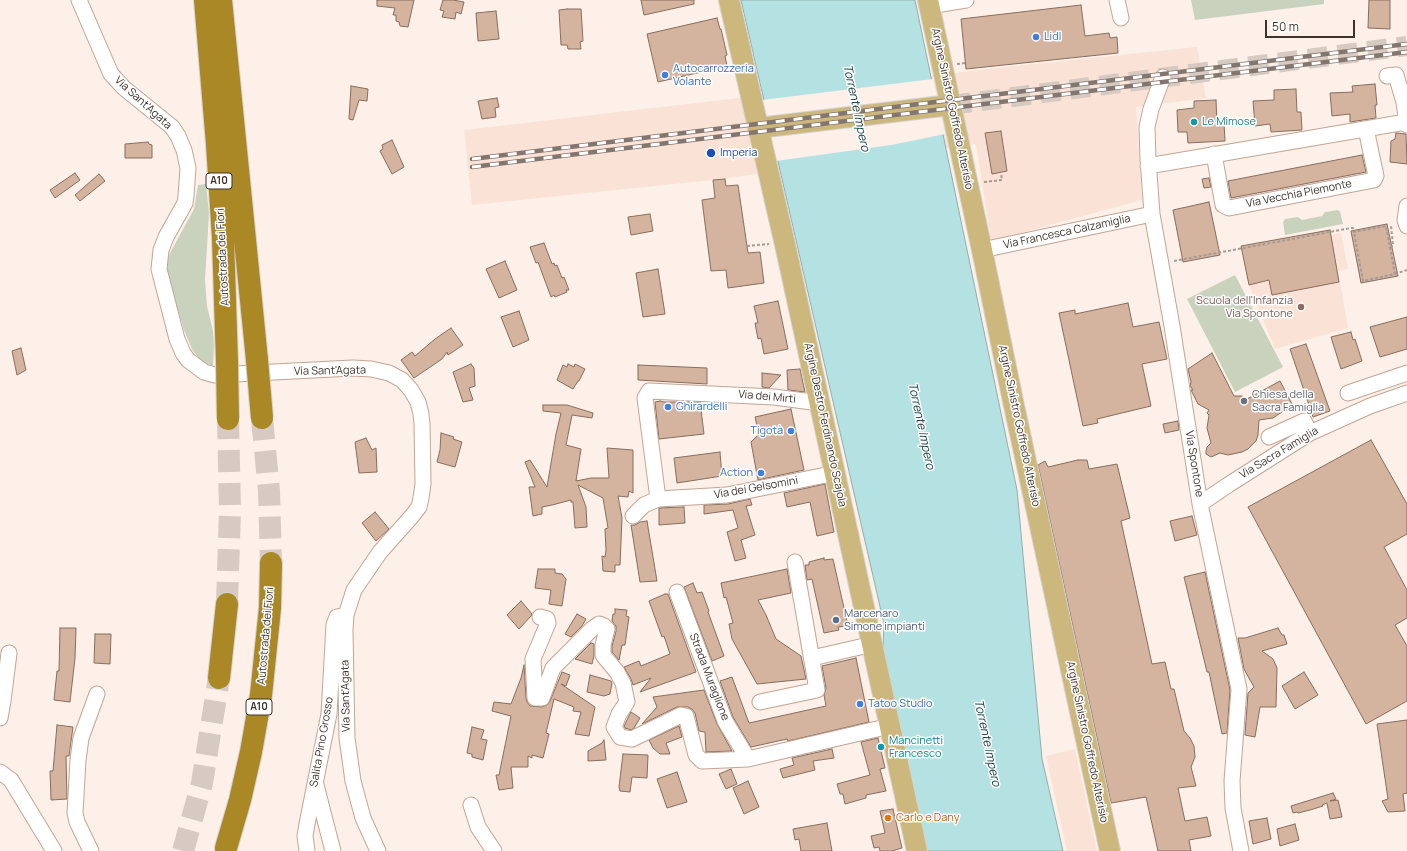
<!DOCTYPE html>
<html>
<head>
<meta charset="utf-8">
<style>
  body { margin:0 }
  #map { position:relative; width:1407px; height:851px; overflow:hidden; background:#fcf0e8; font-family:Manrope,sans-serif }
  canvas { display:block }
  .scale { position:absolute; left:1265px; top:20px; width:90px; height:18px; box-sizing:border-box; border:2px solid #3f332c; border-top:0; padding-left:5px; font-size:12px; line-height:14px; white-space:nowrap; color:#3f332c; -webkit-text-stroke:3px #fff; paint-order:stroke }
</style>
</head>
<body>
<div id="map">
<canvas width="1407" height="851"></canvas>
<div class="scale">50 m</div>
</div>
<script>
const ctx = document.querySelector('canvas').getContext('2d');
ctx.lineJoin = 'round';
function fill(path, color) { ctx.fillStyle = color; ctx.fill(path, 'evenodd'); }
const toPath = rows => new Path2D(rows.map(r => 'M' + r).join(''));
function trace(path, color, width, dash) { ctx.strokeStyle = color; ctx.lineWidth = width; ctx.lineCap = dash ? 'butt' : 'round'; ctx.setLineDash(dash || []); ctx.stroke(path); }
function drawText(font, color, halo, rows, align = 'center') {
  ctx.font = font + ' Manrope,sans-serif'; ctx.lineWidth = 3; ctx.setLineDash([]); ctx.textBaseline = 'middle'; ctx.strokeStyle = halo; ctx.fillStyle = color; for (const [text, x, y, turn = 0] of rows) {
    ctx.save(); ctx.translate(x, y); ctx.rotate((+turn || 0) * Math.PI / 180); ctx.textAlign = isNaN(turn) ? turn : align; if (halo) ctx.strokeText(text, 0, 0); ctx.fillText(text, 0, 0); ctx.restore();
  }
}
fill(toPath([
  [1197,47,1206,98,1136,107,1142,200,991,241,976,144,713,180,472,205,464,130,1005,67],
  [1341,233,1348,269,1338,271,1348,328,1275,349,1249,285,1242,250],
  [1075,749,1097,851,1067,851,1046,756]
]), '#fae3d6');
fill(toPath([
  [1191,0,1324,0,1324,4,1195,20],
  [206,184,209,213,205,280,207,306,213,331,214,346,213,366,201,362,192,349,184,330,166,269,170,253,194,209,198,185],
  [1338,210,1340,212,1343,224,1285,235,1283,222,1285,219,1298,217,1302,220,1322,216,1325,212],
  [1235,275,1283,367,1235,392,1187,299]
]), '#c9d2bd');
const water = toPath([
  [741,0,915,0,1017,490,1042,759,1063,851,926,851,882,669,884,624,741,0]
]);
fill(water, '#b4e2e3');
trace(water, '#91aeac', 1);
fill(toPath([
  [933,79,945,134,891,145,776,161,762,100]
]), '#fcf0e8');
const building = toPath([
  [377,0,414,0,408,27,400,26,399,22,396,21,396,15,393,15,395,8,377,6,377,0],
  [443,0,453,0,464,2,461,14,456,12,455,19,442,17,444,11,440,10,443,0],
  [641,0,694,0,694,4,644,15,641,0],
  [1369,0,1390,0,1390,29,1368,28,1369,0],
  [1081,5,1085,36,1109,33,1110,38,1117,37,1118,53,966,69,961,19,1081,5],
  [567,9,581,9,583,41,580,42,581,49,568,49,567,45,561,45,559,10,567,9],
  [496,11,499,39,478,41,476,13,496,11],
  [717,18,720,29,721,29,727,55,725,56,727,66,658,82,647,34,717,18],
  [1375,84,1377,105,1375,105,1376,118,1350,122,1350,114,1332,116,1330,93,1353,92,1352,86,1375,84],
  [351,86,368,89,367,101,359,100,353,120,349,119,351,86],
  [1296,89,1297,112,1301,112,1302,130,1271,132,1270,124,1255,126,1253,101,1274,100,1274,90,1296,89],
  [497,98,499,107,495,108,496,117,482,119,478,101,497,98],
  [1216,100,1217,123,1224,123,1225,141,1188,143,1187,132,1178,132,1177,110,1194,108,1194,101,1216,100],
  [1001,131,1007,171,992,174,985,133,1001,131],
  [1396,133,1406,134,1407,164,1390,162,1391,141,1395,139,1396,133],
  [392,140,404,167,392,174,380,151,383,149,382,145,392,140],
  [148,142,149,144,152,145,152,158,125,158,125,144,148,142],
  [1362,155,1366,172,1231,198,1228,181,1362,155],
  [75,173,80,180,55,198,50,190,75,173],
  [99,174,105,181,80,201,75,195,99,174],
  [1209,178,1211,187,1204,188,1202,179,1209,178],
  [725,179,726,186,738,185,748,253,760,252,764,283,728,288,726,270,711,271,702,200,715,198,713,180,725,179],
  [1209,202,1220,255,1183,262,1173,210,1209,202],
  [650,214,653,231,631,235,628,217,650,214],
  [1387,224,1398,276,1361,283,1351,231,1387,224],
  [1330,230,1339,282,1272,295,1269,280,1249,285,1241,246,1330,230],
  [544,243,552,264,554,263,555,266,557,265,562,278,564,277,569,290,566,290,567,292,555,297,554,295,551,297,538,262,536,263,530,247,544,243],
  [505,261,517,290,499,298,486,269,505,261],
  [658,269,665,314,643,317,636,273,658,269],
  [778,301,788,349,764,354,761,338,758,339,755,323,758,323,754,306,778,301],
  [1128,303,1133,327,1159,322,1167,359,1142,364,1151,406,1097,419,1098,423,1083,426,1059,313,1075,310,1075,314,1128,303],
  [519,311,529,340,513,347,501,317,519,311],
  [1407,317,1407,349,1380,357,1370,327,1407,317],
  [451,328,463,345,448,355,447,352,442,359,414,378,401,360,412,352,415,356,435,339,451,328],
  [1351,332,1353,340,1355,339,1362,361,1341,369,1331,337,1351,332],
  [1306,344,1330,411,1313,417,1290,349,1306,344],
  [21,348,26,370,17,375,12,351,21,348],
  [1212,353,1234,396,1242,396,1247,399,1280,381,1293,406,1289,410,1285,410,1273,418,1259,420,1258,435,1256,441,1248,449,1242,452,1228,455,1220,453,1211,457,1206,454,1206,451,1207,447,1211,443,1207,428,1209,415,1207,413,1209,410,1198,404,1191,390,1193,390,1190,386,1191,382,1188,369,1212,353],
  [471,364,474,368,475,386,469,388,473,400,463,402,453,372,471,364],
  [568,364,574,367,575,364,585,369,579,381,578,381,573,389,557,380,563,365,567,367,568,364],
  [638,365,707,368,707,384,638,380,638,365],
  [800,369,805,392,788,390,787,370,800,369],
  [762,373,781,375,769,388,762,387,762,373],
  [660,401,664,402,700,402,704,434,659,439,655,402,660,401],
  [543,405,567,405,593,413,592,418,572,415,566,445,581,449,576,481,591,478,609,478,607,448,633,450,633,493,629,491,628,497,618,496,622,518,620,565,615,565,615,572,603,571,602,556,605,557,606,550,605,529,608,528,603,498,578,485,586,507,587,527,575,528,573,502,571,502,571,500,552,505,542,507,542,514,533,516,529,487,535,487,525,462,530,460,547,487,556,434,561,413,543,411,543,405],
  [791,409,804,470,758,480,751,442,759,434,755,417,791,409],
  [1178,421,1179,430,1165,433,1163,424,1178,421],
  [441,433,454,437,453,439,462,442,455,467,437,462,440,450,441,433],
  [366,438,372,450,376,448,377,472,359,473,355,442,366,438],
  [1371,440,1407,504,1407,534,1384,547,1407,590,1407,618,1395,625,1407,646,1407,701,1366,724,1248,507,1371,440],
  [720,452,722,476,677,483,674,458,720,452],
  [1078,460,1087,460,1089,469,1117,464,1130,518,1121,521,1152,664,1165,662,1171,689,1174,689,1184,731,1190,738,1194,746,1195,757,1191,767,1196,786,1178,788,1185,821,1207,817,1211,836,1189,840,1191,851,1158,851,1146,797,1111,803,1038,465,1045,461,1048,467,1078,460],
  [825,484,834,532,817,536,810,502,787,507,784,493,825,484],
  [750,499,752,505,746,506,755,535,741,540,746,558,735,561,727,532,738,528,733,510,704,514,704,505,728,504,750,499],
  [684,507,685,523,659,525,659,508,684,507],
  [375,512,389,529,376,541,362,523,375,512],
  [1192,516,1197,535,1175,541,1170,521,1192,516],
  [647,521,657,581,640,582,631,525,635,525,640,522,647,521],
  [824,558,824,560,833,559,848,626,838,627,839,630,824,633,812,579,807,580,805,565,809,565,809,562,824,558],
  [538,569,555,569,555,573,562,574,566,579,562,606,549,604,551,590,535,588,538,569],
  [787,569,791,593,758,600,766,615,776,639,801,656,806,679,757,684,732,639,729,624,733,623,726,597,724,598,721,583,787,569],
  [1205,572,1230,690,1227,733,1222,734,1209,672,1207,672,1184,577,1205,572],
  [693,583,697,593,702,592,709,611,708,612,724,656,712,661,684,587,693,583],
  [665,594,668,594,696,672,640,692,651,678,633,685,631,679,624,667,639,661,641,666,670,654,664,636,662,637,649,601,665,594],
  [521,601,532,614,531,616,519,629,507,615,521,601],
  [615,609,627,610,626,616,629,617,625,645,622,645,619,660,612,652,612,646,616,631,616,626,612,621,613,614,615,614,615,609],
  [577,614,586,619,582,626,571,637,565,634,577,614],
  [60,628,76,628,75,658,70,702,54,700,57,671,59,671,60,628],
  [1278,628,1282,635,1284,635,1287,644,1262,651,1273,659,1277,668,1276,707,1260,707,1255,737,1245,735,1248,693,1254,687,1244,669,1238,638,1245,638,1278,628],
  [95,634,111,634,110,664,94,663,95,634],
  [591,643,594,644,594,656,592,664,575,659,591,643],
  [856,658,869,722,788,741,787,739,751,747,733,717,720,681,732,677,749,723,826,706,824,695,826,688,822,666,856,658],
  [524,665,526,698,527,702,530,706,542,707,547,705,550,701,562,672,570,675,566,686,561,684,595,707,589,736,575,734,581,712,573,711,574,707,554,699,546,733,549,734,543,758,532,755,532,758,528,756,528,767,511,767,513,788,499,790,496,775,499,775,511,716,492,711,494,702,511,704,521,678,524,665],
  [1304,672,1318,695,1295,709,1282,686,1304,672],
  [590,675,611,681,612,683,610,694,604,696,587,692,590,675],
  [704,690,717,724,732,751,706,752,705,732,699,731,695,713,692,709,688,707,677,707,642,724,657,707,653,697,704,690],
  [631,712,640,718,634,728,631,730,625,728,624,726,631,712],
  [1407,720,1407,793,1403,794,1405,811,1388,812,1382,801,1388,799,1377,724,1407,720],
  [57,725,73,727,69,756,66,756,67,799,51,800,50,771,53,771,57,725],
  [679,726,682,737,666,743,670,754,660,754,653,748,649,740,679,726],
  [472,727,484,730,481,739,487,740,483,760,472,757,472,754,467,753,472,727],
  [878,738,885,768,880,769,886,791,866,795,866,798,845,804,843,794,840,794,837,784,870,775,861,742,878,738],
  [604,740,606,760,588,761,588,751,602,743,604,740],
  [832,749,834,758,813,761,815,770,783,778,780,769,794,765,792,758,832,749],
  [623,754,648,755,647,778,632,777,630,792,620,791,619,787,623,754],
  [731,769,737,784,726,789,719,774,731,769],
  [677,772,687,802,667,808,657,779,677,772],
  [748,781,759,807,744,814,733,788,748,781],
  [1333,793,1336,799,1330,801,1338,800,1342,817,1330,819,1327,803,1322,805,1323,806,1310,810,1298,813,1297,812,1293,813,1291,806,1333,793],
  [893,809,902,848,892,851,880,851,879,847,874,848,871,836,885,833,880,811,893,809],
  [1267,818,1271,839,1253,844,1249,821,1267,818],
  [827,823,832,851,801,851,799,839,795,840,793,829,827,823],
  [1295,824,1299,840,1280,846,1277,829,1295,824]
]);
fill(building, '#d4b39f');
trace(building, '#886d5d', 1);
trace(toPath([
  [951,105,1407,46]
]), '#d6cac2', 20, [20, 10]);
trace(toPath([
  [262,418,269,491,271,563],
  [227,604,230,510,228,419],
  [183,851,202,783,219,678]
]), '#d6cac2', 22, [22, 11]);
const minor = toPath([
  [79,0,111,74,124,88,172,127,178,136,184,150,188,168,186,196,185,203,166,237,161,250,159,269,177,339,183,353,188,360,204,372,215,375,353,368,371,369,389,373,402,380,411,390,418,402,421,414,422,424,423,484,421,498,419,507,412,516,380,552,354,590,346,615,345,630,347,738,353,781,363,818,378,851],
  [1117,0,1121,18],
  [929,6,966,0],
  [1387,76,1396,75,1404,102,1407,125],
  [1163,77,1151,109,1147,127,1148,159,1152,214,1172,326,1200,504,1239,689,1232,781,1233,808,1241,851],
  [1214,154,1223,205,1229,208,1374,180,1376,176,1366,129],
  [1148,166,1406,122],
  [1407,206,1405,220,1407,226],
  [982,250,1152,214],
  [1348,393,1407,373],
  [1269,437,1304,421,1310,433],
  [658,499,645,398,649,391,774,397,820,403],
  [1200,504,1228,485,1310,433,1370,406,1407,393],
  [633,516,644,505,658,499,727,495,836,473],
  [677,592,725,721,748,759],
  [540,617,547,619,548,623,533,659,535,698,542,698,553,668,592,629,599,624,604,626,607,629,603,645,603,655,617,672,623,683,627,702,619,714,614,727,620,737,632,739,681,715,686,716,696,755,702,761,748,759,890,726],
  [812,658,873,644],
  [760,702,817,690,795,562],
  [0,718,3,701,9,653],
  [0,772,11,780,54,851],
  [316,785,333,851],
  [471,805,478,827,494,851],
  [91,851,77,822,75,813,78,760,81,738,97,694],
  [307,851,305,836,307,824,329,714,334,625,337,617,346,615]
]);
const major = toPath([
  [729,0,786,249,917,851],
  [928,0,982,250,1013,401,1110,851],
  [758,128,951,105]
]);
const highway = toPath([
  [205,0,217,144,223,238,227,362],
  [221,0,257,360],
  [219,678,227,604],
  [226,848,240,800,251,752,261,695,270,608,271,563]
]);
trace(minor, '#c2a594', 17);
trace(major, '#d5d2d1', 22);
trace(highway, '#d5d2d1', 24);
trace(toPath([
  [957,64,966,63],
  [984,182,1002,180,1001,173],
  [747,246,769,244],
  [1390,247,1393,246,1391,225],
  [1174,261,1351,228,1353,228,1354,232,1386,226,1395,274,1363,281,1354,232],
  [1395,274,1407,270]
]), '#a69a92', 2, [3, 2]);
trace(minor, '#fff', 15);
trace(major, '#ccb87d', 20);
trace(highway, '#aa8826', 22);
const rail = toPath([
  [472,159,1407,44],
  [472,167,1407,52]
]);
trace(rail, '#82766e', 4.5);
trace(rail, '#fff', 3, [9]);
const highwayBridge = toPath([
  [257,360,262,418],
  [227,362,228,419]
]);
trace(highwayBridge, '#d5d2d1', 24, []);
trace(highwayBridge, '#aa8826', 22);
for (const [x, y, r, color] of [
  [1036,37,4,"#3f7fe0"],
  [665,75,4,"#3f7fe0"],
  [1194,122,4,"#0f9aa8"],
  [711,153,5,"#1a4fb4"],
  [1301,307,4,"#8d6e63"],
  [1244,401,4,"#6b7280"],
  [668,407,4,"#3f7fe0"],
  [791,431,4,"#3f7fe0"],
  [761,473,4,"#3f7fe0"],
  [836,620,4,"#5c6f8a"],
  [860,704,4,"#3f7fe0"],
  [881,747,4,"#0f9aa8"],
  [888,818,4,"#e8710a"]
]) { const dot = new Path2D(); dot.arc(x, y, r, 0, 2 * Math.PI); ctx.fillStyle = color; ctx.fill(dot); trace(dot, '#fff', 1.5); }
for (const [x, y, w] of [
  [219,181,26],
  [259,707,26]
]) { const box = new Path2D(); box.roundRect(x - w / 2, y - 8, w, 16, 3); ctx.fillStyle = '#fff'; ctx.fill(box); trace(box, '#3f332c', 1); }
drawText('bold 10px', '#3f332c', null, [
  ["A10",219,181],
  ["A10",259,707]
]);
drawText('11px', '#366cbe', '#fff', [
  ["Lidl",1044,37],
  ["Autocarrozzeria",673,69],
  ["Volante",673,82],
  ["Ghirardelli",676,407],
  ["Tigotà",783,431,"right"],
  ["Action",753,473,"right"],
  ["Tatoo Studio",868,704]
], 'left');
drawText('11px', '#3f332c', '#fff', [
  ["Via Sant'Agata",143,103,42],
  ["Argine Sinistro Goffredo Alterisio",952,109,78],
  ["Via Vecchia Piemonte",1299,194,-11],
  ["Via Francesca Calzamiglia",1067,232,-12],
  ["Autostrada dei Fiori",223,257,-93],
  ["Via Sant'Agata",330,371,-1],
  ["Via dei Mirti",767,397,5],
  ["Argine Destro Ferdinando Scajola",825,425,78],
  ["Argine Sinistro Goffredo Alterisio",1019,426,78],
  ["Via Sacra Famiglia",1279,453,-31],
  ["Via Spontone",1194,464,81],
  ["Via dei Gelsomini",756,488,-10],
  ["Autostrada dei Fiori",266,636,-85],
  ["Strada Muraglione",709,677,69],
  ["Via Sant'Agata",346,696,-91],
  ["Salita Pino Grosso",322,742,-80],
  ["Argine Sinistro Goffredo Alterisio",1087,742,78]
]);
drawText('11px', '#0d838f', '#fff', [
  ["Le Mimose",1202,122],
  ["Mancinetti",889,741],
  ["Francesco",889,754]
], 'left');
drawText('11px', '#164399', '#fff', [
  ["Imperia",720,153]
], 'left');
drawText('11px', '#785e54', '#fff', [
  ["Scuola dell'Infanzia",1293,301],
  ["Via Spontone",1293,314]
], 'right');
drawText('11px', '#5b616d', '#fff', [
  ["Chiesa della",1252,395],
  ["Sacra Famiglia",1252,408]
], 'left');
drawText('11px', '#4e5e75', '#fff', [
  ["Marcenaro",844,614],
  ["Simone impianti",844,627]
], 'left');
drawText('11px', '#c56008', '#fff', [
  ["Carlo e Dany",896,818]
], 'left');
drawText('italic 12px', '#113c3d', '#fff', [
  ["Torrente Impero",856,108,78],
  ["Torrente Impero",921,426,78],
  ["Torrente Impero",987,743,78]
]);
</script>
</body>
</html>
